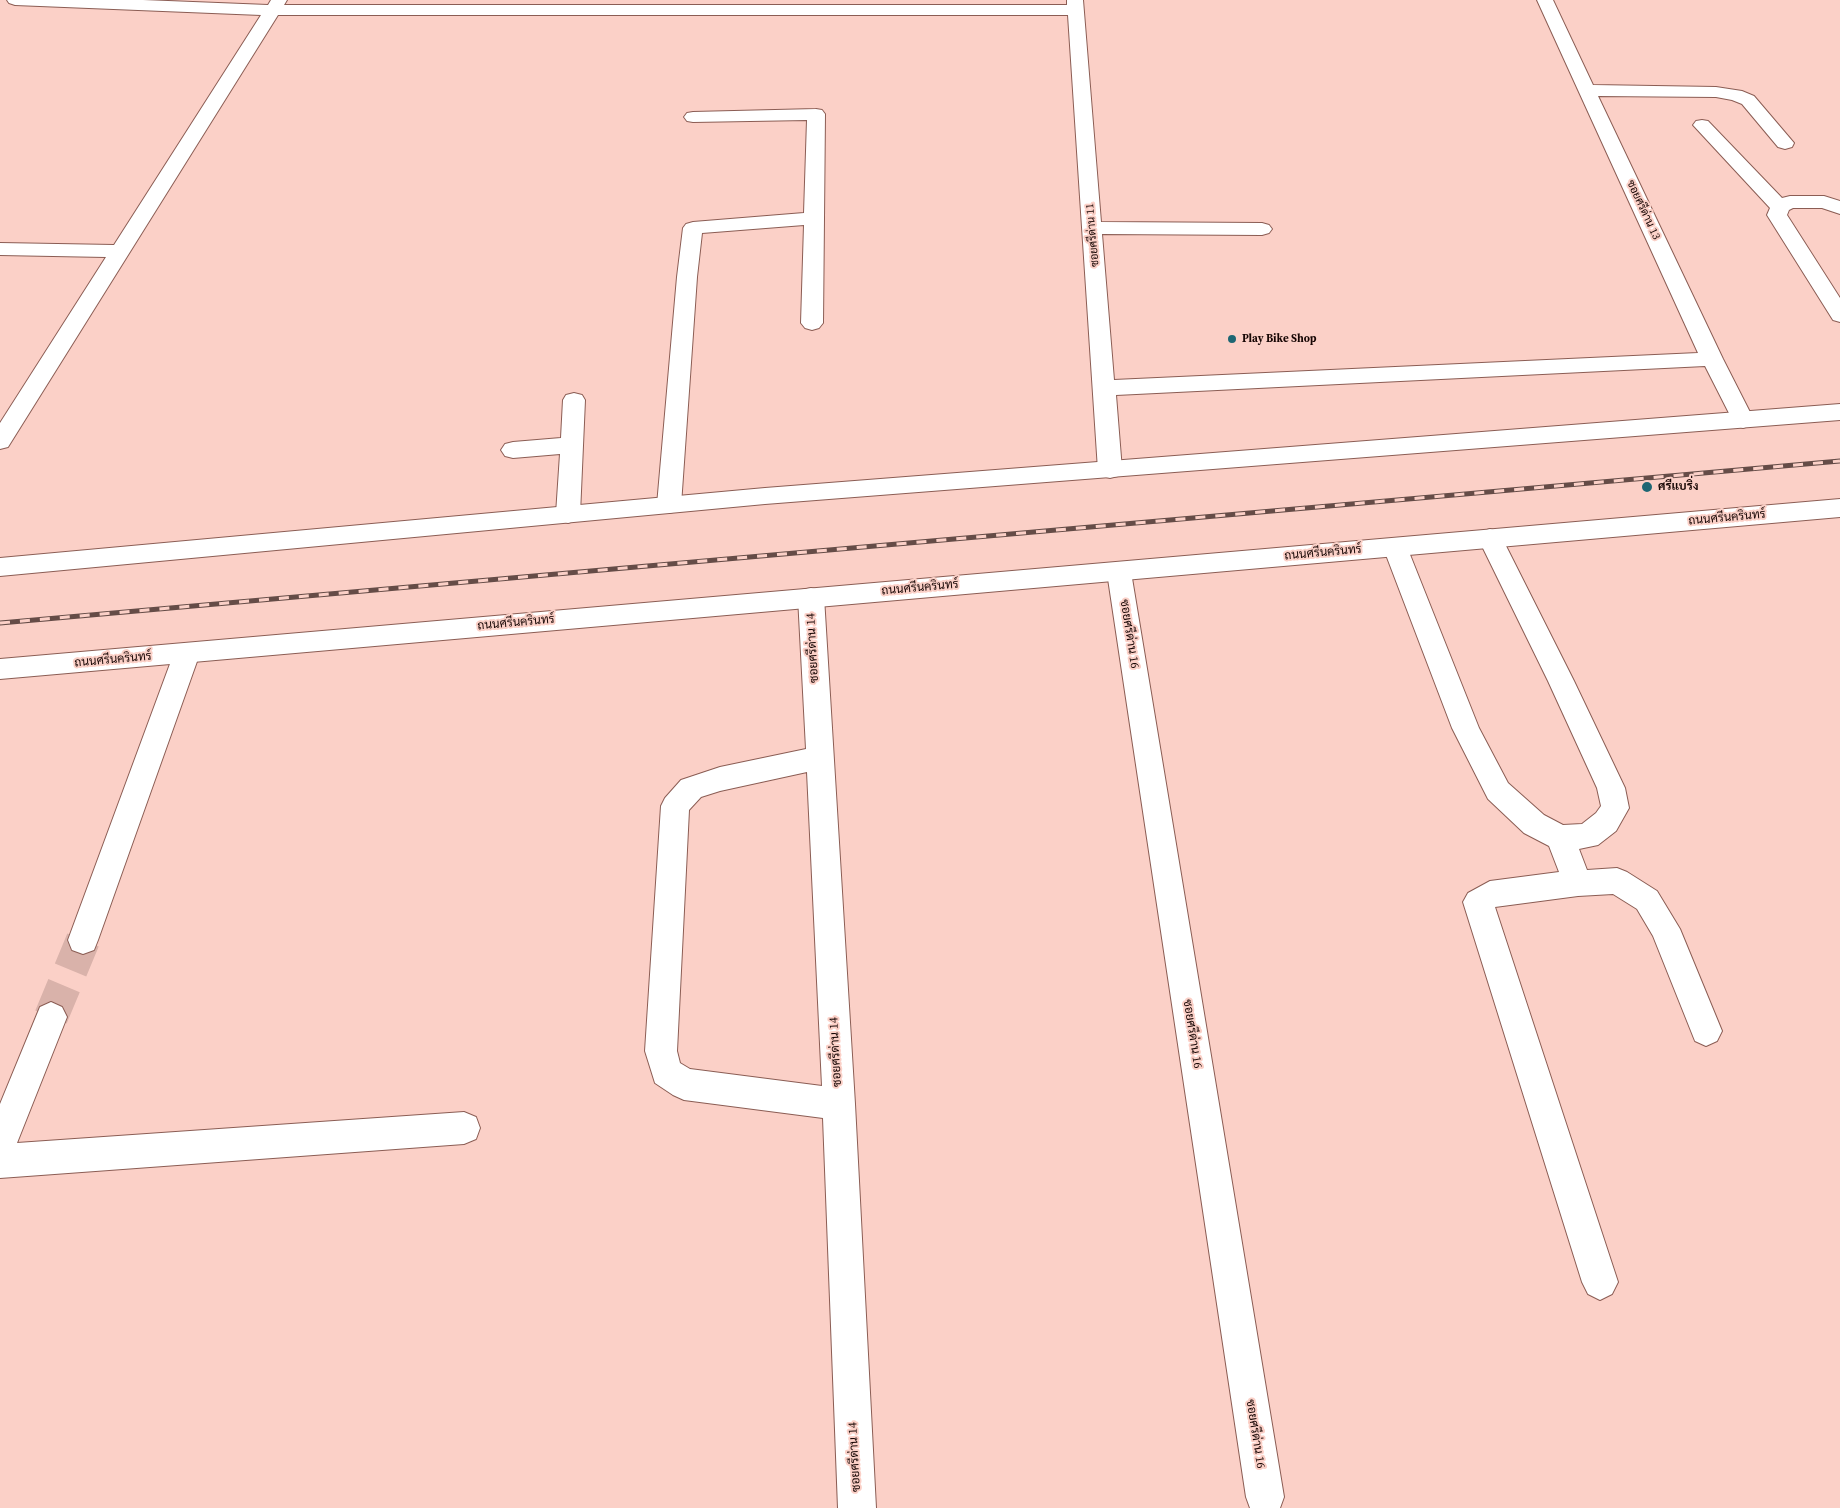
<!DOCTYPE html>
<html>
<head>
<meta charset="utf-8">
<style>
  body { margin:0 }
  canvas { display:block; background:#fbd0c7 }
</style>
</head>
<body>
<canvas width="1840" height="1508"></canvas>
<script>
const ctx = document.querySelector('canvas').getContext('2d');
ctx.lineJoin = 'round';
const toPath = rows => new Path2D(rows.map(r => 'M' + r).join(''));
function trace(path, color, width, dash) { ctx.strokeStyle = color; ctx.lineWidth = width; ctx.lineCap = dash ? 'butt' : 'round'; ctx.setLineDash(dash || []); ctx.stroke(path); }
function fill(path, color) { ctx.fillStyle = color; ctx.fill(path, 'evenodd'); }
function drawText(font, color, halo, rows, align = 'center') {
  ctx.font = font + ' "Source Serif 4",Sarabun,serif'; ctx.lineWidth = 4; ctx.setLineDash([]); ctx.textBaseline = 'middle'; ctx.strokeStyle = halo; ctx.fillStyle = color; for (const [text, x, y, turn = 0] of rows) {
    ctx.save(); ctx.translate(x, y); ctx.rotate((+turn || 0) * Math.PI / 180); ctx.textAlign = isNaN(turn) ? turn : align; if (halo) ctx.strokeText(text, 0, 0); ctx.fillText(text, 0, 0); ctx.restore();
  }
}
trace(toPath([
  [51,1017,83,940]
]), '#d9b2aa', 34, [34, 17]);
const minor = toPath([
  [7,0,143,0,268,5,271,0,287,0,284,5,1067,5,1067,0,1083,0,1101,222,1262,223,1269,225,1272,229,1269,233,1262,235,1102,234,1114,380,1698,353,1537,0,1553,0,1593,85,1716,87,1742,91,1754,96,1794,143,1792,147,1785,149,1778,147,1742,104,1732,100,1716,97,1598,96,1723,359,1754,420,1751,425,1743,428,1735,425,1705,366,1116,395,1122,470,1118,476,1110,478,1102,476,1098,470,1068,15,278,15,8,447,0,449,0,423,106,257,0,255,0,243,114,245,261,15,15,5,9,3,7,0],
  [816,109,822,110,825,114,823,323,819,328,812,330,805,328,801,323,804,225,702,233,697,277,681,505,677,511,669,513,661,511,657,505,677,277,683,228,686,224,693,222,804,213,807,120,693,122,687,121,684,117,687,113,693,112,816,109],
  [1702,120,1708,121,1782,198,1790,196,1824,196,1840,201,1840,214,1822,208,1793,208,1789,210,1787,215,1840,298,1840,322,1833,320,1767,215,1770,208,1693,125,1696,121,1702,120],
  [574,393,582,395,585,400,580,514,576,520,568,523,560,520,556,514,560,454,513,458,505,456,501,450,505,444,513,442,561,438,563,400,566,395,574,393],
  [1490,529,1499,532,1502,538,1574,681,1625,788,1629,808,1616,831,1598,845,1579,849,1587,870,1617,868,1627,872,1657,891,1680,929,1722,1031,1717,1041,1706,1046,1695,1041,1653,936,1637,909,1613,894,1578,896,1495,907,1618,1282,1612,1294,1600,1300,1588,1294,1582,1282,1463,902,1468,893,1490,881,1559,872,1549,846,1524,833,1488,799,1452,728,1383,547,1386,541,1395,538,1404,541,1407,547,1479,728,1508,783,1544,815,1563,825,1582,824,1596,813,1601,806,1597,788,1548,681,1478,538,1481,532,1490,529],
  [1119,563,1128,566,1131,572,1284,1497,1280,1508,1250,1508,1246,1497,1107,572,1110,566,1119,563],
  [811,588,820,590,824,597,855,1104,876,1508,838,1508,823,1118,684,1100,673,1095,655,1083,645,1051,661,806,665,798,681,780,720,767,806,749,798,597,802,590,811,588],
  [807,772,822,1086,690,1069,680,1063,677,1051,689,810,701,797,720,791,807,772],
  [187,643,196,646,200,653,98,940,94,950,83,954,72,950,68,940,174,653,178,646,187,643],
  [51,1002,62,1007,67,1017,17,1143,464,1112,476,1117,480,1128,476,1139,464,1144,0,1178,0,1104,40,1007,51,1002]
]);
const major = toPath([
  [1840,404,1840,420,765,504,0,576,0,558,765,488,1840,404],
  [1840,499,1840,517,0,679,0,659,1840,499]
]);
trace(minor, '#8b5d54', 2);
trace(major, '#8b5d54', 2);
fill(minor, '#fff');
fill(major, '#fff');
const rail = toPath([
  [0,623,1840,461]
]);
trace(rail, '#654c47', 5);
trace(rail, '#fbd0c7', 3, [10]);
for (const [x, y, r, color] of [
  [1232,339,5,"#1d6673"],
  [1647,487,6,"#1d6673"]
]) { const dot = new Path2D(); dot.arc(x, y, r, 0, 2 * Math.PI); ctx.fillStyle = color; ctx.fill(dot); trace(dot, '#fbd0c7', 2); }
drawText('11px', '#180705', '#fbd0c7', [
  ["ซอยศรีด่าน 13",1643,210,65],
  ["ซอยศรีด่าน 11",1093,235,-95]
]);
drawText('bold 11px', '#180705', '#fbd0c7', [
  ["Play Bike Shop",1242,339]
], 'left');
drawText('bold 12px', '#180705', '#fbd0c7', [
  ["ศรีแบริ่ง",1658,487]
], 'left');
drawText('12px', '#180705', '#fbd0c7', [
  ["ถนนศรีนครินทร์",1727,518,-5],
  ["ถนนศรีนครินทร์",1323,553,-5],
  ["ถนนศรีนครินทร์",920,588,-5],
  ["ถนนศรีนครินทร์",516,623,-5],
  ["ซอยศรีด่าน 16",1129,634,81],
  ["ซอยศรีด่าน 14",813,648,-93],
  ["ถนนศรีนครินทร์",113,660,-5],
  ["ซอยศรีด่าน 16",1192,1034,81],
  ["ซอยศรีด่าน 14",836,1052,-93],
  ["ซอยศรีด่าน 16",1255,1434,81],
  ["ซอยศรีด่าน 14",855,1457,-93]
]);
</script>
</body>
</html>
